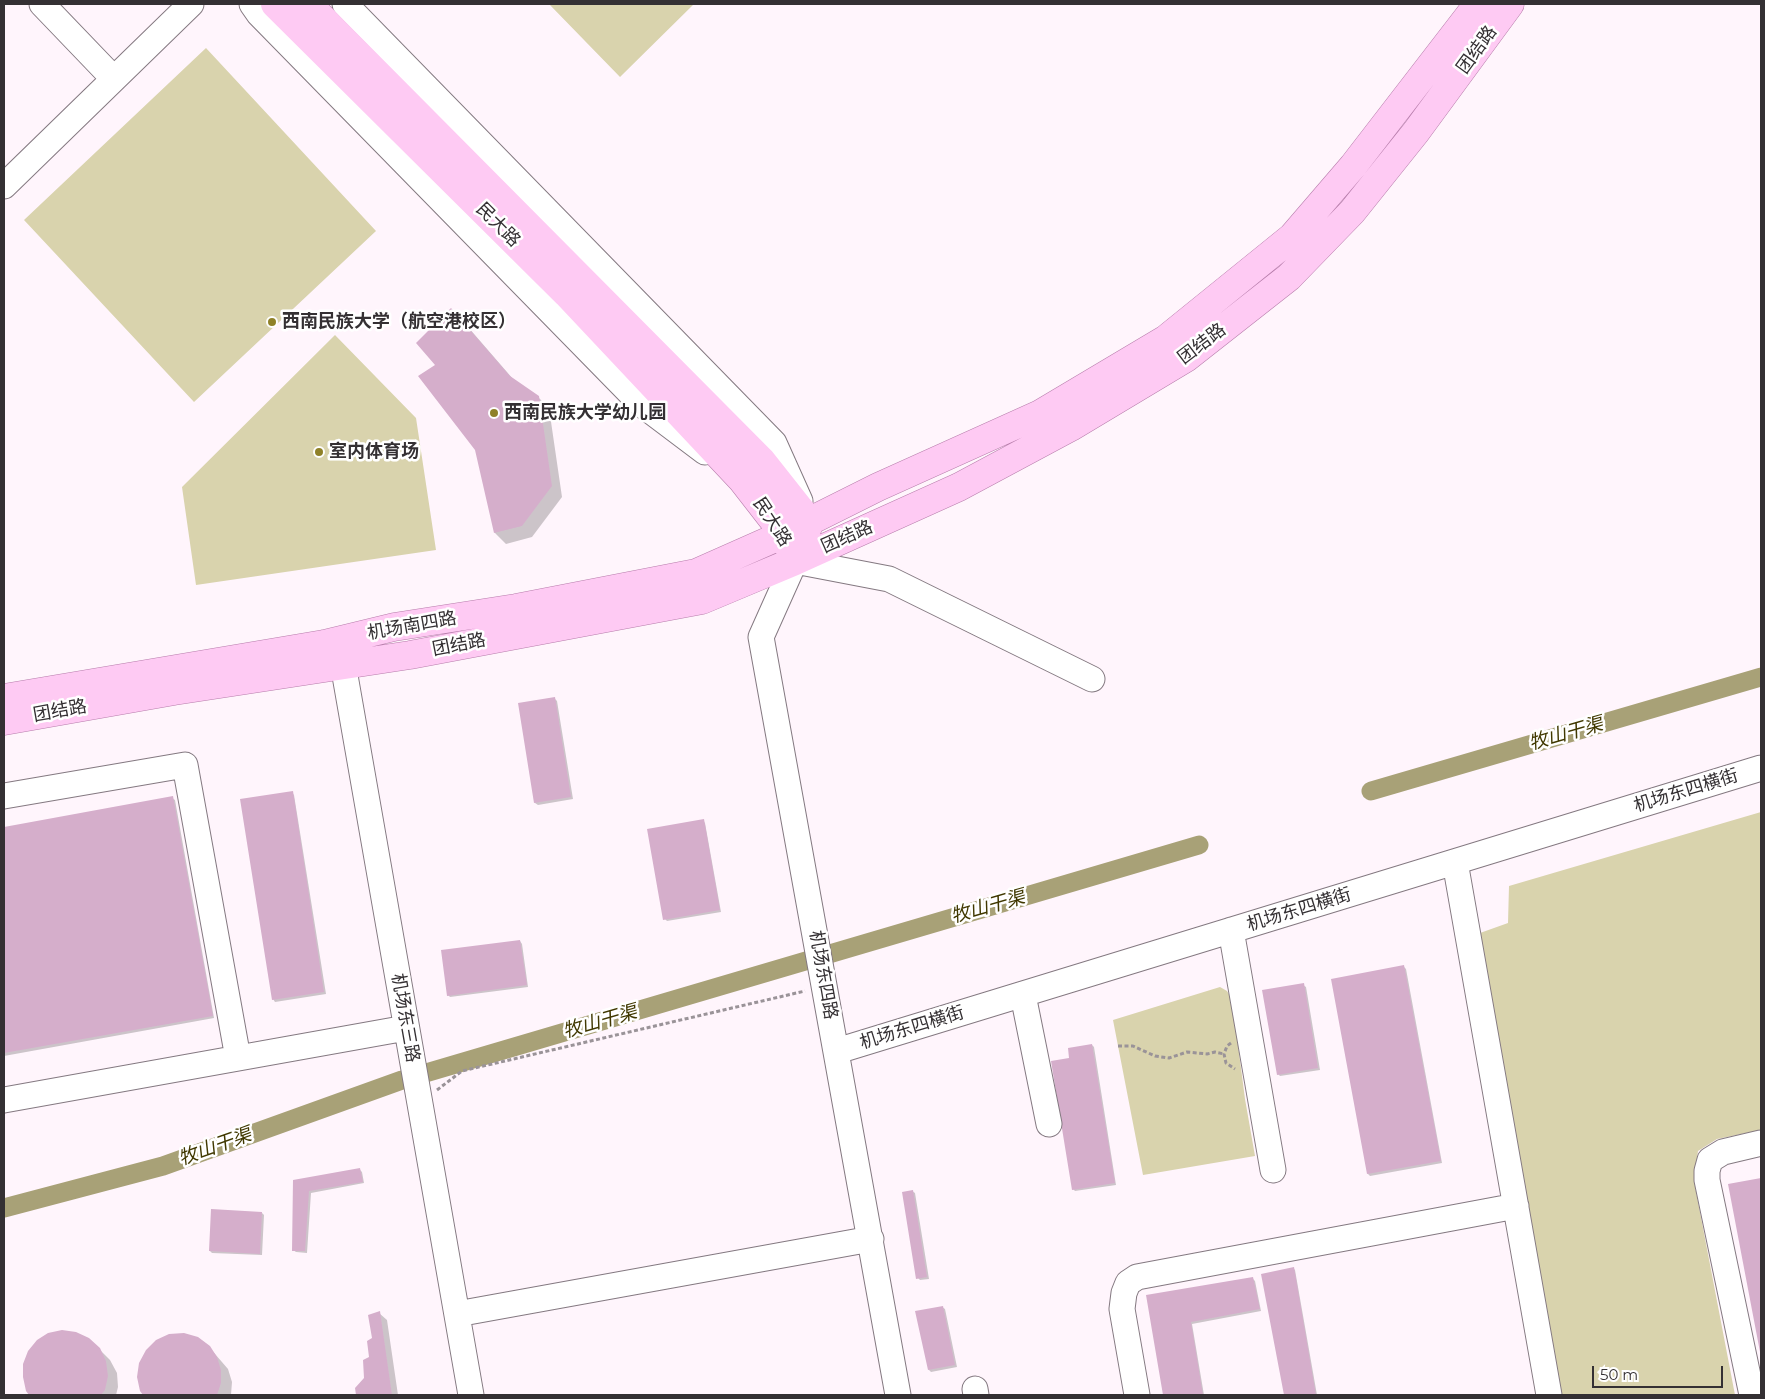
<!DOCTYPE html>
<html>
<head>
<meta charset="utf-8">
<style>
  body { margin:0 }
  #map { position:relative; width:1765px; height:1399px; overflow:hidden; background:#fff5fc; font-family:Montserrat,sans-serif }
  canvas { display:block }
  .frame { position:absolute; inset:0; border:5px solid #343033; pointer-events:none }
  .scale { position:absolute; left:1592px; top:1366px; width:131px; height:22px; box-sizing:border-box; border:2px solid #343033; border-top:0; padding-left:6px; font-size:15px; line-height:18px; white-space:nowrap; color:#343033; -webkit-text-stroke:4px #fff; paint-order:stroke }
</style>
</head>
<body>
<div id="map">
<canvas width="1765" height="1399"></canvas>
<div class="frame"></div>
<div class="scale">50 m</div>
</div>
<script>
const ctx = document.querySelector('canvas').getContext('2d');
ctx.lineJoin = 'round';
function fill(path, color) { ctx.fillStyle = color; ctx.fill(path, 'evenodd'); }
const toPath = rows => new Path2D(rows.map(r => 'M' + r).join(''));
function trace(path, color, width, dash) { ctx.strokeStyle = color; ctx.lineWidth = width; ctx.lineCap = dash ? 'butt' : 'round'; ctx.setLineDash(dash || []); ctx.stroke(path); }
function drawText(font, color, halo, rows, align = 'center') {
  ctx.font = font + ' Montserrat,"Noto Sans SC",sans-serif'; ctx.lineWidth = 5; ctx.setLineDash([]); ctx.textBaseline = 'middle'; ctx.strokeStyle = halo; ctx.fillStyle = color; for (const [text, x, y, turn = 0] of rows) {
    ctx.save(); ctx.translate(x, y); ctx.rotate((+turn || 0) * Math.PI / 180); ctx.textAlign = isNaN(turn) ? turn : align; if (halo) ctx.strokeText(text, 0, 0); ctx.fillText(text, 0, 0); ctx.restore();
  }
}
fill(toPath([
  [549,4,694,4,620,77],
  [206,48,376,231,194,402,24,220],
  [335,335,416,418,436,550,196,585,182,487],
  [1761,812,1761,1130,1717,1139,1698,1151,1694,1181,1735,1395,1561,1395,1480,933,1508,923,1509,886],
  [1220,987,1227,991,1232,999,1245,1099,1255,1156,1143,1175,1113,1020]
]), '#d9d3ad');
fill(toPath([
  [462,320,513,379,538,397,549,408,562,497,532,537,506,544,495,533,476,449,437,365],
  [555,699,557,701,573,799,538,805,535,803],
  [292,793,294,795,326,994,275,1002,273,999],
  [172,798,175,800,214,1018,4,1056,4,828],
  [703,821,705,823,721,912,667,921,665,919],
  [520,941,522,944,528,987,450,997,448,995],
  [1404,967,1406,969,1442,1163,1370,1176,1368,1174],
  [1303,985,1306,987,1320,1070,1280,1076,1278,1074],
  [1092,1045,1094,1047,1116,1185,1075,1191,1073,1189,1071,1059],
  [360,1170,362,1172,364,1183,311,1193,307,1253,296,1252,293,1250,294,1181],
  [1761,1179,1761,1350,1730,1185],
  [912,1191,915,1193,929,1279,920,1280,918,1278],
  [262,1213,264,1215,262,1255,212,1253,210,1251],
  [1293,1268,1295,1270,1317,1395,1285,1395,1262,1275],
  [1253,1279,1255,1281,1261,1311,1192,1324,1204,1395,1165,1395,1148,1296],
  [942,1307,945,1309,957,1367,931,1372,929,1370],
  [379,1313,387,1320,398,1395,358,1395,357,1388,366,1379,371,1358],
  [89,1339,110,1360,117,1373,118,1387,116,1395,31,1395,27,1390],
  [209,1347,228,1369,232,1382,231,1395,144,1395,141,1391]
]), '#0003');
trace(toPath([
  [1371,791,1761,677],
  [4,1208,163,1166,402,1080,1199,845]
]), '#a8a177', 19);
fill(toPath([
  [451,308,510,376,539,396,552,486,522,526,494,533,475,450,418,376,435,365,416,343],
  [555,697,571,797,534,803,518,703],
  [293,791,324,992,272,1000,240,799],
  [173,796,213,1016,4,1053,4,827],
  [704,819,720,910,663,920,647,829],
  [520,940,527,985,447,996,441,950],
  [1404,965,1441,1161,1367,1174,1331,979],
  [1304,983,1318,1068,1277,1075,1262,990],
  [1092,1044,1115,1183,1072,1190,1051,1061,1069,1058,1068,1048],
  [360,1168,363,1182,309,1191,305,1251,292,1251,293,1180],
  [1761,1178,1761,1351,1760,1352,1728,1184],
  [913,1190,927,1277,916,1279,902,1192],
  [211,1209,262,1212,260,1254,209,1251],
  [1294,1267,1316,1395,1284,1395,1261,1274],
  [1253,1277,1260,1309,1191,1322,1203,1395,1163,1395,1146,1295],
  [943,1306,955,1365,928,1370,915,1311],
  [380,1311,392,1395,356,1395,355,1388,364,1378,363,1360,369,1357,367,1341,372,1338,368,1315],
  [62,1330,76,1332,89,1338,100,1348,106,1361,108,1376,105,1390,101,1395,29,1395,26,1391,23,1377,23,1364,28,1351,37,1340,48,1333],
  [184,1333,198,1337,210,1346,217,1357,221,1370,221,1383,217,1395,143,1395,140,1391,137,1377,139,1363,146,1350,156,1340,169,1334]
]), '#d5aecb');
const minor = toPath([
  [42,4,113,78],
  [252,4,259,14,640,403,705,452],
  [345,4,774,443,800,501],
  [4,186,191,4],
  [340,647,471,1395],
  [4,796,185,765,238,1058],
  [1455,862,1549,1395],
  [1231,930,1273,1170],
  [1023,995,1049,1124],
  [837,1051,1761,768],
  [4,1100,406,1028],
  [457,1314,871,1239],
  [975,1389,976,1395],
  [898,1395,761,637,795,561,889,579,1092,679],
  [1137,1395,1122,1309,1124,1293,1128,1283,1137,1277,1516,1206],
  [1752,1395,1707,1180,1707,1171,1710,1160,1723,1152,1761,1143]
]);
const major = toPath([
  [275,4,567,294,742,480,784,534,790,550],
  [308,4,761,460,810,522,803,539],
  [4,698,324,644,394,627,516,608,696,573,784,534,878,487,1040,414,1166,339,1292,237,1353,166,1478,4],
  [4,721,174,691,410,655,702,600,795,561,959,487,1071,427,1186,358,1289,277,1352,212,1416,132,1510,4]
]);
trace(minor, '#847981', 27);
trace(major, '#b77dab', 29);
trace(toPath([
  [1231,1043,1227,1046,1224,1054,1226,1063,1235,1069],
  [1118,1046,1133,1046,1155,1056,1169,1058,1187,1052,1207,1054,1215,1052,1224,1054],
  [437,1090,462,1071,805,991]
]), '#9a9398', 3, [4, 2.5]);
trace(minor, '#fff', 25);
trace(major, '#fecaf3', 28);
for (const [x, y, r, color] of [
  [272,322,5,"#8f8128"],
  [494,413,5,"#8f8128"],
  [319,452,5,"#8f8128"]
]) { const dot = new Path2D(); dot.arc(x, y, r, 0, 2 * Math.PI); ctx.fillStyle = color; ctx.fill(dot); trace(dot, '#fff', 2); }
drawText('18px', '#343033', '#fff', [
  ["团结路",1477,50,-54],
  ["民大路",498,225,45],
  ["团结路",1202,344,-37],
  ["民大路",772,522,57],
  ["团结路",847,537,-24],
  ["机场南四路",412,626,-10],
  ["团结路",459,645,-11],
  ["团结路",60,711,-10],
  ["机场东四横街",1686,791,-17],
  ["机场东四横街",1299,910,-17],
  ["机场东四路",823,975,80],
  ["机场东三路",405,1018,80],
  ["机场东四横街",912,1028,-17]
]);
drawText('bold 18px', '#343033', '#fff', [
  ["西南民族大学（航空港校区）",282,322],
  ["西南民族大学幼儿园",504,413],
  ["室内体育场",329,452]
], 'left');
drawText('italic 19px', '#403800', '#fff', [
  ["牧山干渠",1566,734,-16],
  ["牧山干渠",988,907,-16],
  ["牧山干渠",600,1022,-16],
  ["牧山干渠",215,1147,-20]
]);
</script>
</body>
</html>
